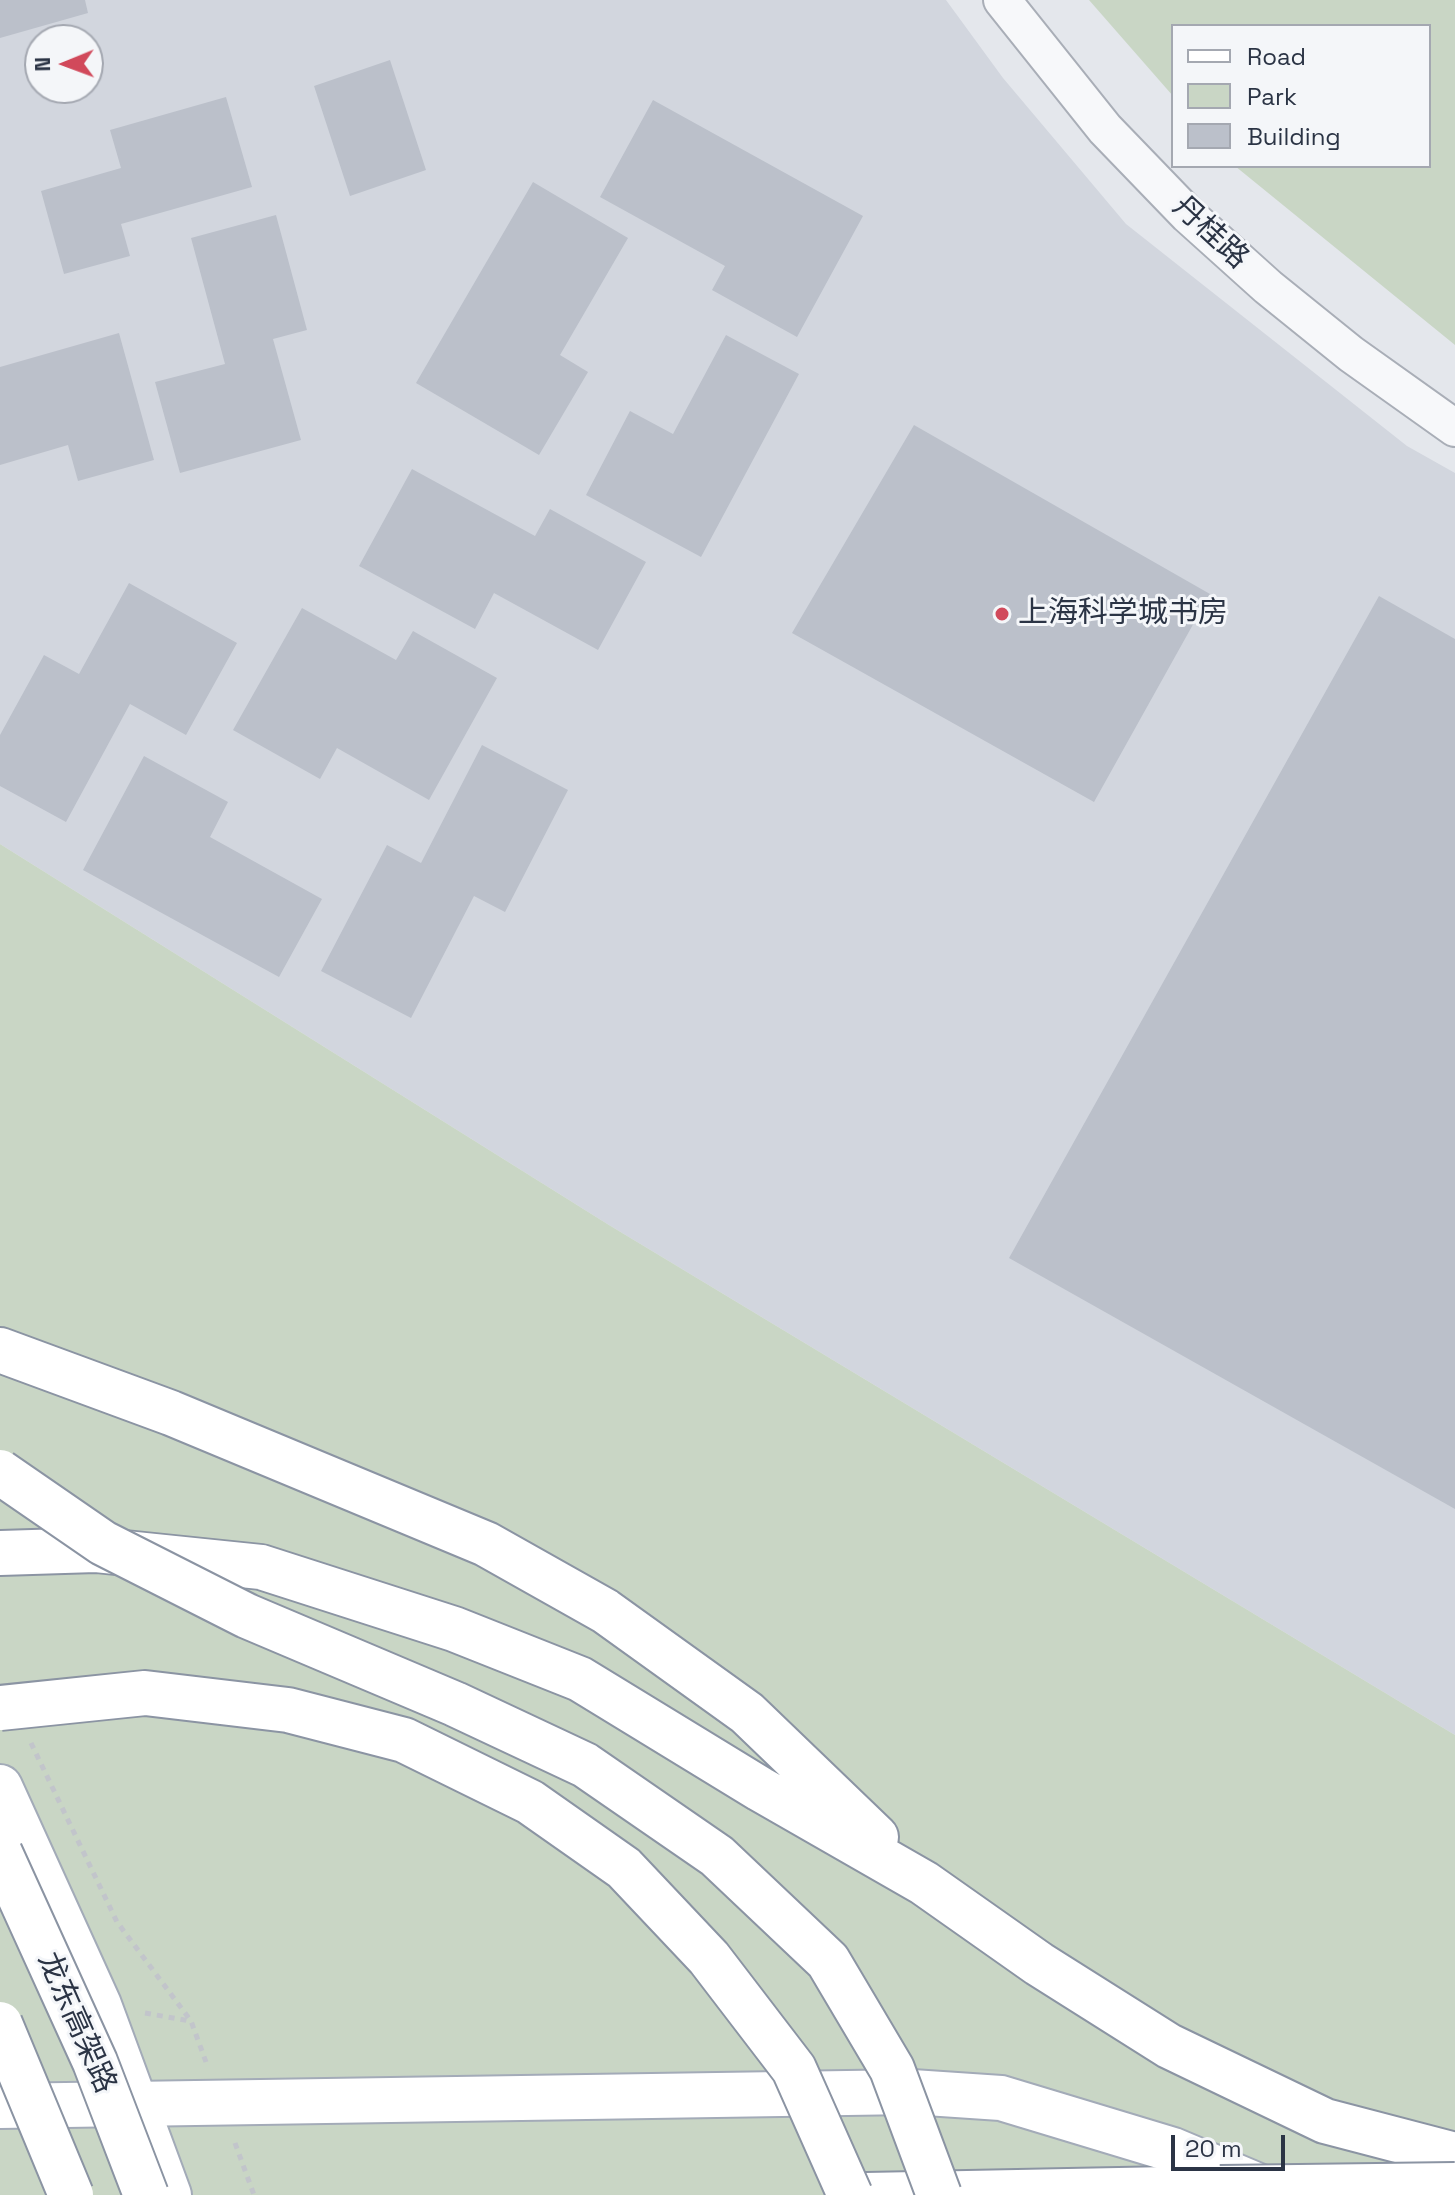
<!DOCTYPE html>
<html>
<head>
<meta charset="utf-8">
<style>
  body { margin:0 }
  #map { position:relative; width:1455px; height:2195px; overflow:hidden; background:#e4e7ec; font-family:"Space Grotesk",sans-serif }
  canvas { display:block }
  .legend { position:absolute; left:1171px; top:24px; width:260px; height:144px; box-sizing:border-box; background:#f4f6f9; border:2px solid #a4a8b1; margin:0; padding:10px 14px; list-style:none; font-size:24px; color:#2b3445 }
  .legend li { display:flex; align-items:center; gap:16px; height:40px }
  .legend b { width:40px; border:2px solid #a4a8b1 }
  .north { position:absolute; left:24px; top:24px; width:80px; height:80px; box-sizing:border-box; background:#f4f6f9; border:2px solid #a4a8b1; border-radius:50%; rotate:269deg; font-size:22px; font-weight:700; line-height:32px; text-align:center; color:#2b3445 }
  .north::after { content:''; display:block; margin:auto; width:28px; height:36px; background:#d1495b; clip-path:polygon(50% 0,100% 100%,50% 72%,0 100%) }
  .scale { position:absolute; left:1171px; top:2135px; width:114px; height:36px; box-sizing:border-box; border:4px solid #2b3445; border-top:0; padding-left:10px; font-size:24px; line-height:28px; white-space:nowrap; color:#2b3445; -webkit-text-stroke:6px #f4f6f9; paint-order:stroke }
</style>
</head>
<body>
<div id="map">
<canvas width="1455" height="2195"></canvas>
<ul class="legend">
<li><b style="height:10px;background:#fff"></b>Road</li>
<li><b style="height:22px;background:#c9d6c5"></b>Park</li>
<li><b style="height:22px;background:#bbc0ca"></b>Building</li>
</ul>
<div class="north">N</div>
<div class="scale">20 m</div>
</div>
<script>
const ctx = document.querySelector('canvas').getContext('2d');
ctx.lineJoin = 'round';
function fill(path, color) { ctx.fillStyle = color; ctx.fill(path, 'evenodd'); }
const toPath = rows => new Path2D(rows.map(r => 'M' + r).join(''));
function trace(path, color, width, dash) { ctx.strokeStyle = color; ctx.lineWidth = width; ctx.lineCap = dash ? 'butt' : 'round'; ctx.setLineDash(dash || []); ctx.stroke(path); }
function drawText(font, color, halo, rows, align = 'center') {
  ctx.font = font + ' "Space Grotesk","Noto Sans SC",sans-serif'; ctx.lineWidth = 6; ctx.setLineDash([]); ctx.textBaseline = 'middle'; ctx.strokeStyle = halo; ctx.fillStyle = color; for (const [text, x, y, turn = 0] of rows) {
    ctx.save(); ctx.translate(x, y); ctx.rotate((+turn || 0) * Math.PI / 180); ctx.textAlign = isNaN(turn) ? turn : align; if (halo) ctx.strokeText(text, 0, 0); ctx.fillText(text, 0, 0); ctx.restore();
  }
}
fill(toPath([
  [0,0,946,0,1003,78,1126,224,1407,446,1455,473,1455,1735,609,1225,0,844],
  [40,40,88,40,88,88,40,88]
]), '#d2d6de');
fill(toPath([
  [1089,0,1455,0,1455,345,1235,166,1429,166,1429,26,1173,26,1173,96],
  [0,844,609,1225,1455,1735,1455,2195,0,2195]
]), '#c9d6c5');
fill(toPath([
  [0,0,85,0,88,13,0,38],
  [390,60,426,170,350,196,314,86],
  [226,97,252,187,121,224,130,256,64,274,41,191,121,168,110,130],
  [653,100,863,216,797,337,712,290,725,266,600,197],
  [533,182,628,238,560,355,588,372,539,455,416,383],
  [276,215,307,330,273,339,301,440,180,473,155,382,225,364,191,238],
  [119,333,154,460,78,481,68,445,0,465,0,367],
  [726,335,799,374,701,557,586,495,630,411,673,434],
  [914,425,1210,594,1094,802,792,633],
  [412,469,535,536,550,509,646,562,598,650,494,593,475,629,359,566],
  [129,583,237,643,186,735,130,704,66,822,0,786,0,735,44,655,79,674],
  [1379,596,1455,639,1455,1509,1009,1258],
  [302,608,396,660,413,631,497,678,429,800,337,748,320,779,233,730],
  [482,745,568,790,505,912,474,896,411,1018,321,971,387,845,421,863],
  [144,756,228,802,210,837,322,899,279,977,83,870]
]), '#bbc0ca');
const minor = toPath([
  [1002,0,1105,129,1188,215,1268,287,1351,354,1455,428]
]);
const major = toPath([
  [0,1787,99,2005,169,2195],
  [0,2106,912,2092,1001,2098,1173,2150,1268,2190]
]);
const highway = toPath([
  [0,1350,171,1413,486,1544,605,1611,747,1713,876,1837],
  [0,1553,96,1550,261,1567,454,1629,580,1679,760,1789,924,1883,1039,1964,1169,2046,1325,2121,1455,2155],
  [866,2195,1220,2188]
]);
trace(minor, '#a9aeb7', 40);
trace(major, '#a3abb8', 48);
trace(highway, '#8b94a3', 48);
trace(toPath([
  [31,1743,117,1922,191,2021,206,2062],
  [145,2013,190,2021],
  [235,2143,254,2195]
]), '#c2c5cb', 5, [6, 6]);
trace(minor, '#f7f8fa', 36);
trace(major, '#fff', 44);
trace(highway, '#fff', 44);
const highwayBridge = toPath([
  [0,1472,103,1543,247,1616,455,1704,585,1765,717,1856,828,1961,892,2069,939,2195],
  [0,1708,145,1693,288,1710,404,1740,530,1802,624,1868,709,1958,794,2069,850,2195],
  [0,1853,95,2062,146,2195],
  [0,2024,71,2195],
  [1220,2188,1455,2185]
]);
trace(highwayBridge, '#8b94a3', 48, []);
trace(highwayBridge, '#fff', 44);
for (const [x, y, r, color] of [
  [1002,614,8,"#d1495b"]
]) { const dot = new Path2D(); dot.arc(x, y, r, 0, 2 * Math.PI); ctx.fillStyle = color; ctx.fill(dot); trace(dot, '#f4f6f9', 3); }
drawText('30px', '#2b3445', '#f4f6f9', [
  ["丹桂路",1210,233,43],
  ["龙东高架路",76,2023,66]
]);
drawText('30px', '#2b3445', '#f4f6f9', [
  ["上海科学城书房",1018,614]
], 'left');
</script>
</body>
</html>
